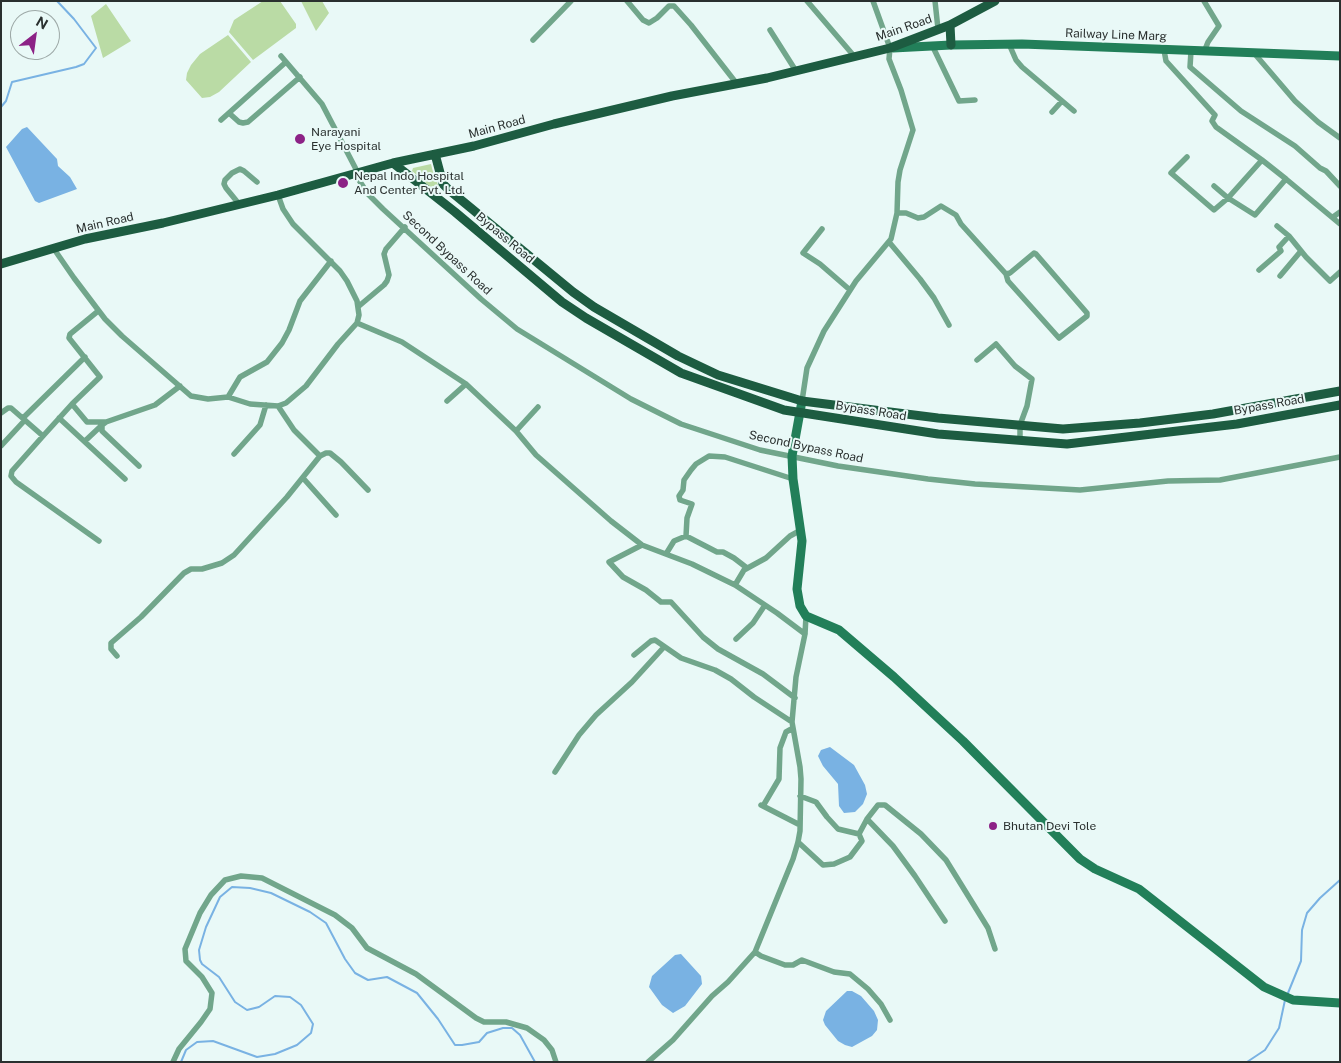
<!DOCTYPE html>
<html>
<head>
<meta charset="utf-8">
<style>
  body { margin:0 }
  #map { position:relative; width:1341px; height:1063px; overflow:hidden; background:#e9f9f7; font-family:"Public Sans",sans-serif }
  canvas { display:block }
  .frame { position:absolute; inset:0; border:2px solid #2a302f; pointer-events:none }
  .north { position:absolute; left:10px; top:10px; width:50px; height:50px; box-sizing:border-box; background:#e9f9f7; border:1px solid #9da9a7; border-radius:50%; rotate:30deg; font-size:14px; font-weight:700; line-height:20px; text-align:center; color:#2a302f }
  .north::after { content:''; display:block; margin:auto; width:18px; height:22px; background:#8c2286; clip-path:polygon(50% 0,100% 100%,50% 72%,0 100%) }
</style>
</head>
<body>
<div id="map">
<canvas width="1341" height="1063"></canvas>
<div class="frame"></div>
<div class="north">N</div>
</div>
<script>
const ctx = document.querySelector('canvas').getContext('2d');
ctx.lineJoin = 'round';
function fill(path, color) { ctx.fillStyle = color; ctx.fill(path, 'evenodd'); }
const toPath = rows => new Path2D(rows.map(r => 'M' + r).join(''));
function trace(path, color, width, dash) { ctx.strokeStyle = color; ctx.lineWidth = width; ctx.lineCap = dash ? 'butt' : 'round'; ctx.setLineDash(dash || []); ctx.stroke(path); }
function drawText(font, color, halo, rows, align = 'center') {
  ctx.font = font + ' "Public Sans",sans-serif'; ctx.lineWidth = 4; ctx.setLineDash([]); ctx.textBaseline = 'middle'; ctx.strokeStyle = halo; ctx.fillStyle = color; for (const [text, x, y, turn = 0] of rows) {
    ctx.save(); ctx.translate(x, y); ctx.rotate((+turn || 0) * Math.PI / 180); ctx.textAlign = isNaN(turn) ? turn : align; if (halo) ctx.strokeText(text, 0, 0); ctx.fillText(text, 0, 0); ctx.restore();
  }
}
fill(toPath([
  [263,1,280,1,296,24,296,28,253,60,229,32,234,20],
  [301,1,322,1,329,13,316,31],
  [106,4,131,41,103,58,91,16],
  [228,35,251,62,219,92,210,97,202,98,186,80,187,73,191,65,200,54],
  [431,164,434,176,439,187,437,191,435,191,412,171,413,168]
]), '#badba5');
fill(toPath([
  [27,127,57,159,58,166,70,177,77,189,39,203,35,201,6,147,22,129],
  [830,747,854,765,865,785,867,794,863,804,855,812,844,813,839,806,838,784,823,766,818,756,821,750],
  [681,954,701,976,702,984,685,1006,673,1013,662,1005,649,987,652,976,675,955],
  [847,991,852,991,861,996,874,1011,878,1020,877,1030,872,1036,852,1047,845,1045,838,1041,825,1025,823,1020,826,1011]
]), '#79b2e3');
trace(toPath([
  [1,107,6,101,12,82,76,67,84,64,96,48,74,19,57,1],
  [1288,993,1301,961,1302,930,1307,913,1320,898,1340,880],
  [181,1062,186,1050,197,1042,213,1041,257,1057,275,1054,297,1045,311,1033,313,1024,301,1005,290,997,275,996,259,1007,247,1010,235,1002,219,977,202,964,200,960,199,950,206,927,220,897,232,887,250,888,271,893,310,912,326,923,345,959,355,973,368,980,387,977,417,993,438,1019,455,1045,462,1045,479,1042,487,1033,503,1028,512,1028,520,1035,535,1062],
  [1247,1062,1265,1050,1279,1028,1285,1000]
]), '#79b2e3', 2);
trace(toPath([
  [627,1,643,20,649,23,657,18,669,6,674,6,691,25,737,84],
  [807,1,854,56],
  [935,1,938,29],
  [770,30,796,71],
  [533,40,571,1],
  [1009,44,1016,60,1022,67,1074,111],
  [932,45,959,101,975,100],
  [1164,50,1166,61,1215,115,1212,121,1216,127,1262,160,1228,198,1255,215,1286,179,1340,224],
  [1191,51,1190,67,1241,111,1295,146,1320,168,1326,171,1340,186],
  [1204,52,1208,42,1219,26,1204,1],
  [1254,53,1295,101,1318,122,1340,138],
  [281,56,322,104,358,173],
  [1052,112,1062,101],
  [229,113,239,122,243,123,248,122,300,77],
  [221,120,286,62],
  [1187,157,1171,173,1214,210,1228,198,1214,186],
  [1262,160,1286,179],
  [355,174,368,194,383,209,481,299,517,329,631,399,681,424,760,450,838,466,928,479,975,484,1080,490,1168,481,1220,480,1340,457],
  [239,204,226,188,224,184,225,180,232,173,240,169,244,171,257,182],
  [897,213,906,213,918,218,924,217,941,206,956,215,961,224,1006,274,1010,273,1034,253,1036,254,1087,313,1087,316,1059,338,1008,281,1006,274],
  [1333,217,1340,212],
  [1277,226,1289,236],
  [822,229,803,253,820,264,850,290],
  [889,242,920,279,934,298,949,325],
  [54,249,74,278,105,319,122,336,191,396,208,399,228,397,250,404,278,406,286,403,306,386,338,344,357,323,359,315,357,301,347,281,340,271,293,224,283,209,278,195],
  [1259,270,1281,251,1279,247,1289,236,1306,257,1330,281,1340,272],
  [1280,276,1301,251],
  [359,306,384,285,387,281,389,275,384,254,386,249,405,227],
  [98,311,70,334,69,338,100,377,72,404,43,436,12,471,11,476,16,482,99,541],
  [357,323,402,342,466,384,516,431,536,455,611,521,642,545,692,564,735,585,777,613,805,634],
  [977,360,996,344,1015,366,1032,379,1027,406,1020,425,1020,441],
  [228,397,240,377,267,362,282,343,289,330,300,301,331,261],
  [447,401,466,384],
  [802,401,807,368,824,331,856,281,891,239,897,213,898,182,900,170,913,130,901,90,889,59,890,48,873,1],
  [72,404,87,422,106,422],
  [278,406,294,430,320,456],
  [1,413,8,408,11,408,43,436],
  [23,418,85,357],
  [59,418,125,479],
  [516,431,538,407],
  [85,441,102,425],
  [1,446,25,420],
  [234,454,260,425,266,405],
  [139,466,102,431,102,425,106,422,155,405,180,386],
  [303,478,336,515],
  [686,536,687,518,692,504,680,500,679,496,683,490,684,480,691,470,696,464,709,456,725,457,793,479],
  [642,545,609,562,623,577,646,590,661,602,671,602,703,637,718,649,763,674,795,698],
  [666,554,674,541,686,536,717,552,723,552,734,558,747,568],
  [735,585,744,570,766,558,790,536,801,530],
  [736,639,753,623,765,605],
  [634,655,651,641,655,640,681,658,715,670,731,679,754,697,792,722],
  [117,656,111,649,111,643,141,617,184,573,191,569,202,569,222,563,234,555,287,497,320,456,326,453,330,453,341,462,368,490],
  [555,772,579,735,596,715,632,682,664,647],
  [800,796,816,802,827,817,838,829,859,834],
  [761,805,800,825],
  [763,806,779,779,780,748,786,732,793,728],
  [867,819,893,846,915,876,945,921],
  [798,842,823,865,834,864,850,857,862,841,859,834,867,819,878,805,885,805,921,834,946,860,988,928,995,949],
  [755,952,761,956,785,965,793,965,802,960,834,972,850,974,868,989,881,1004,890,1020],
  [173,1062,179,1049,201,1022,210,1009,212,993,202,977,186,961,185,949,200,913,211,895,225,880,241,876,262,878,335,915,352,928,367,948,416,974,476,1018,484,1022,506,1022,527,1028,544,1040,552,1050,556,1062],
  [648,1062,673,1040,712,996,728,982,755,952,793,859,798,842,800,831,801,779,800,767,792,722,796,677,805,634,806,616]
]), '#71a68b', 5.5);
trace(toPath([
  [893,48,951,45,1022,44,1340,56],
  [802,401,792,456,793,479,802,541,797,589,800,606,806,616,839,630,894,677,963,741,1080,859,1095,869,1139,889,1264,987,1293,1000,1340,1003]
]), '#227f59', 9);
trace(toPath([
  [950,25,951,45],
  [435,154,443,184,449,190,573,292,594,307,678,356,718,375,802,401,938,418,1063,429,1140,423,1213,414,1340,391],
  [393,163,455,212,562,302,586,318,681,373,784,410,938,434,1067,444,1237,424,1340,405],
  [1,264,85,239,163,223,278,195,393,163,474,146,554,124,672,96,767,78,890,48,950,25,995,1]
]), '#1d5c41', 9);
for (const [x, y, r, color] of [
  [300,139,6,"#8c2286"],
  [343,183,6,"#8c2286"],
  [993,826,5,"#8c2286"]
]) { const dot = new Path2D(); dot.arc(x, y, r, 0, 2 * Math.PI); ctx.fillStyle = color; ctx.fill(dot); trace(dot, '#e9f9f7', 2); }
drawText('12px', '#2a302f', '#e9f9f7', [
  ["Main Road",904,28,-19],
  ["Railway Line Marg",1116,35,2],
  ["Main Road",497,127,-15],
  ["Main Road",105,223,-13],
  ["Bypass Road",505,238,40],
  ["Second Bypass Road",447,253,43],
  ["Bypass Road",1269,405,-10],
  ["Bypass Road",871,411,9],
  ["Second Bypass Road",806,447,12]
]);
drawText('12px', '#2a302f', '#e9f9f7', [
  ["Narayani",311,132],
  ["Eye Hospital",311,146],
  ["Nepal Indo Hospital",354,176],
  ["And Center Pvt. Ltd.",354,190],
  ["Bhutan Devi Tole",1003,826]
], 'left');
</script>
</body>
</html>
